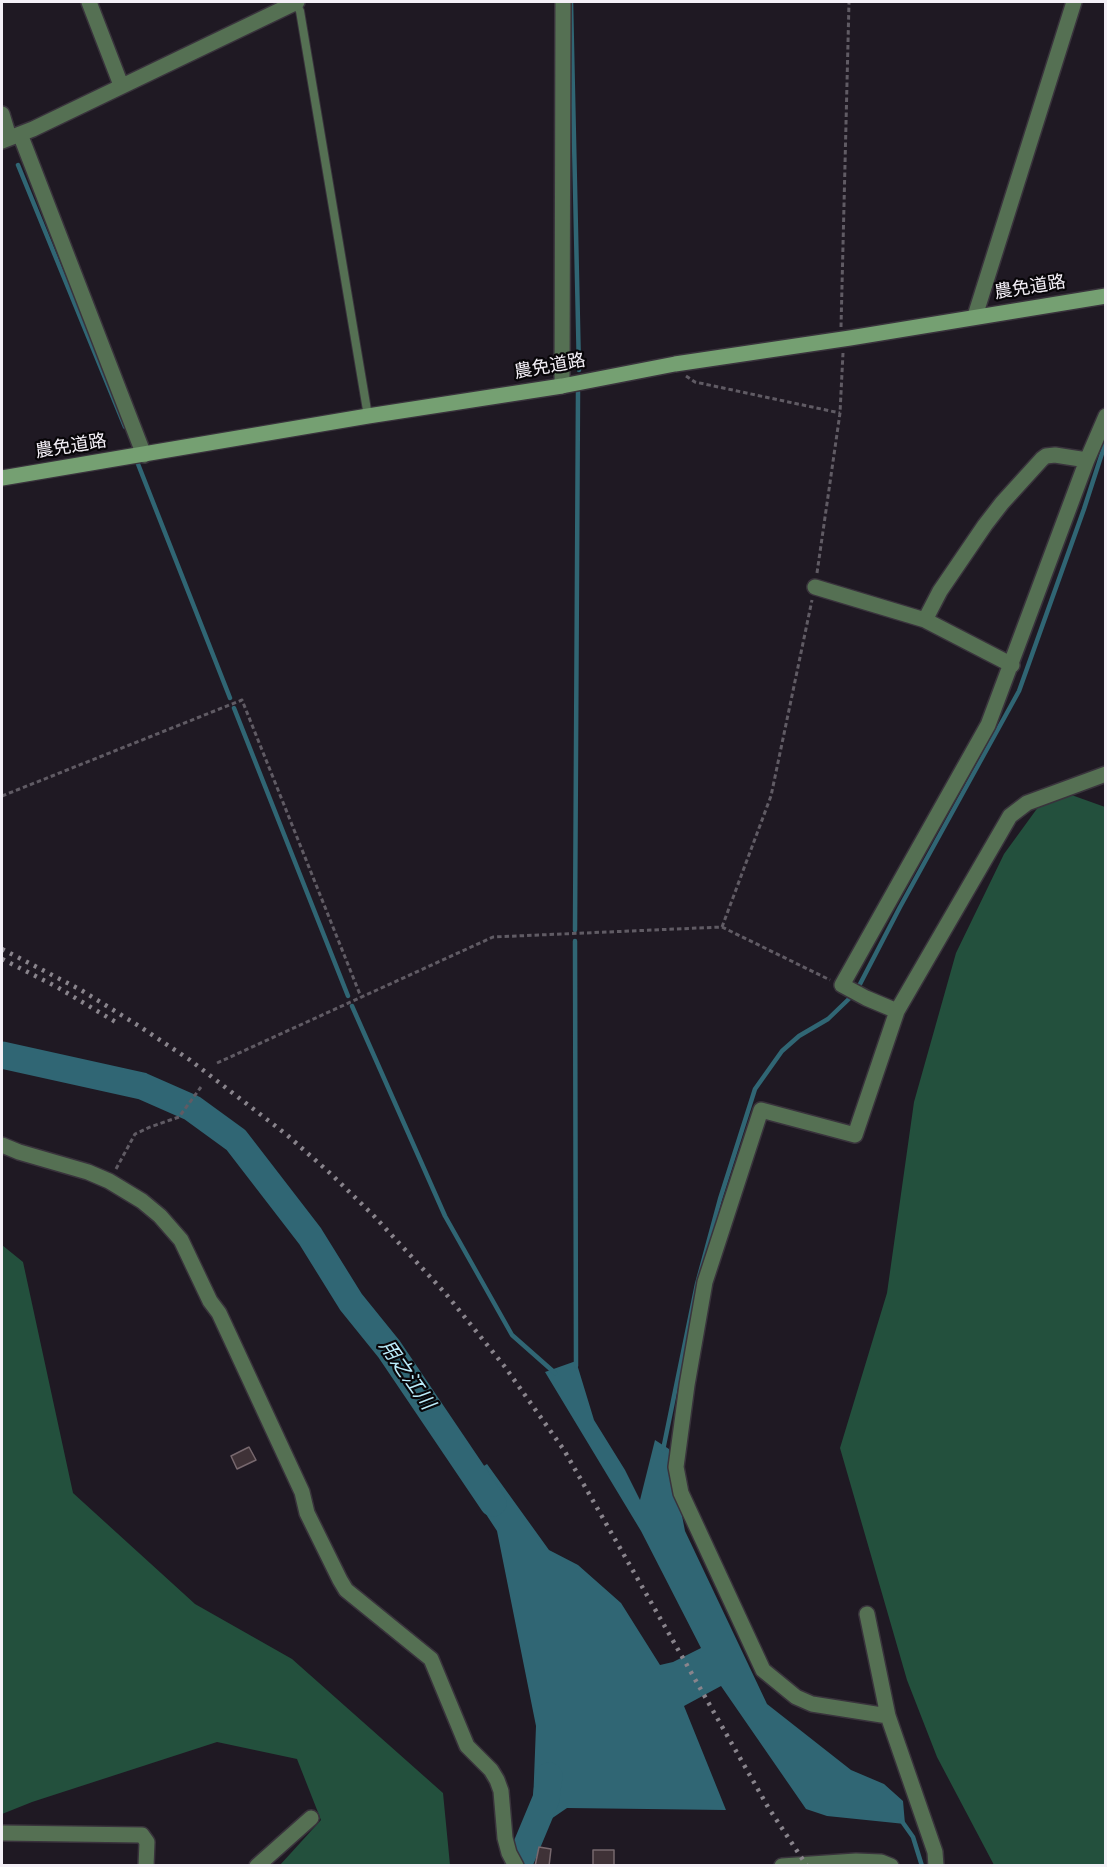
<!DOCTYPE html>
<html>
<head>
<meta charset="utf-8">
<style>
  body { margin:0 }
  #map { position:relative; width:1107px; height:1867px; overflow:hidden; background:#1f1923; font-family:"DM Sans",sans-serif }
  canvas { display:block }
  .frame { position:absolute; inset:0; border:3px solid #f4f0f7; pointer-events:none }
</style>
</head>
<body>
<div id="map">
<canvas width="1107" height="1867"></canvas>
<div class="frame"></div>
</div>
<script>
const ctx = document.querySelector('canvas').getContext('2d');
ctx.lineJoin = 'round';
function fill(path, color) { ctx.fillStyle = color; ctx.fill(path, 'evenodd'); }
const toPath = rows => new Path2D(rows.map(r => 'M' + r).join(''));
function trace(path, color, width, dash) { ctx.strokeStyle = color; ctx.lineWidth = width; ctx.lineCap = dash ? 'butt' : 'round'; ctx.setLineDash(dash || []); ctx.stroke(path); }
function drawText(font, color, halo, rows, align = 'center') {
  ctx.font = font + ' "DM Sans","Noto Sans JP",sans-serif'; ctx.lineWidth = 4.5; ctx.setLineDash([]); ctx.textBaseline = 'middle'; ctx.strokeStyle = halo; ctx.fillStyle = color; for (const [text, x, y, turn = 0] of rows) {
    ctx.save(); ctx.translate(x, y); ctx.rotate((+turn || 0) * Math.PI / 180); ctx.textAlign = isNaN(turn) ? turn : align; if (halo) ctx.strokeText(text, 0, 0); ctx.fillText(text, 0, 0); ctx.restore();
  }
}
fill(toPath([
  [1052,788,1105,807,1105,1865,994,1865,937,1757,907,1680,840,1448,887,1293,914,1102,956,953,1004,854],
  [2,1245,23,1262,73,1493,195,1604,292,1659,443,1793,450,1865,280,1865,321,1820,297,1759,217,1742,32,1802,2,1814]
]), '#23503d');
fill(toPath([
  [576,1361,594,1420,625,1470,640,1500,655,1440,669,1449,685,1531,767,1704,851,1770,884,1784,903,1801,905,1824,827,1816,806,1809,721,1686,684,1706,726,1810,567,1808,551,1819,533,1804,536,1726,497,1531,463,1479,487,1464,549,1550,578,1565,621,1603,660,1665,673,1662,701,1648,641,1531,545,1372]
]), '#306674');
trace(toPath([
  [571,2,579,370],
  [18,165,125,427],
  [138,464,230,698],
  [234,708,348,996],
  [575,930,578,392],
  [575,941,576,1366],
  [859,986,900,907,1019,691,1084,509,1106,441],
  [352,1006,445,1216,512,1335,555,1373],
  [663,1450,697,1284,720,1199,755,1089,782,1051,799,1036,828,1019,853,995],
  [901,1820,913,1837,922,1866]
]), '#306674', 4.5);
trace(toPath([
  [2,1055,142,1086,192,1108,236,1140,310,1236,351,1302,389,1349,493,1503],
  [518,1866,546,1799,549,1776]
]), '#306674', 27);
const building = toPath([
  [249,1447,256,1460,237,1469,231,1456,249,1447],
  [539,1847,551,1849,549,1866,535,1866,539,1847],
  [593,1850,614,1850,614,1866,593,1866,593,1850]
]);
fill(building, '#3f3237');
trace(building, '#77686e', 1.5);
const lane = toPath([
  [295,2,300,11,368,416]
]);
const street = toPath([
  [89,2,121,85],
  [2,114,9,137],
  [20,134,144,455],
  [2,141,33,129,297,2],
  [975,316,1074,2],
  [562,386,563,2],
  [815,587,925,620,1012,665],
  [925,620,940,591,985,525,1002,503,1042,459,1046,456,1055,455,1087,460],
  [897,1011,866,998,842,985,988,725,1087,460,1106,416],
  [2,1145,19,1152,88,1172,109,1181,142,1201,160,1216,181,1240,210,1301,219,1313,302,1492,307,1513,340,1580,346,1590,431,1659,467,1746,491,1770,497,1780,501,1791,505,1838,509,1853,516,1866],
  [867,1614,888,1716,935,1852,936,1866],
  [888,1716,812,1704,796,1697,763,1670,681,1493,676,1467,687,1385,705,1282,761,1110,855,1135,897,1011,1010,816,1027,803,1106,774],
  [2,1833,142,1835,147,1842,146,1866],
  [257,1866,311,1818],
  [782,1866,856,1861,881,1862,891,1866]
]);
const secondary = toPath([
  [2,478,368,416,562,386,675,364,850,338,1106,296]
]);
trace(lane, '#39333c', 10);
trace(street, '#39333c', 18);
trace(secondary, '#39333c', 18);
trace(toPath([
  [841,327,849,2],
  [686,376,695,382,840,413],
  [817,573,840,413,843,353],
  [2,796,242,700,361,997],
  [722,927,771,796,812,600],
  [217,1063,493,937,722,927,830,980],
  [116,1169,135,1134,150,1127,179,1117,201,1087]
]), '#605b64', 3, [4.5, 3]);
trace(lane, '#557053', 8);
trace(street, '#557053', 15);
trace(secondary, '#75a072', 15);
trace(toPath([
  [2,949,81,990,139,1026,190,1060,287,1135,331,1174,374,1216,446,1294,505,1367,564,1450,768,1807,807,1866],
  [2,959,57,987,119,1024]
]), '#89848c', 4.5, [3, 6]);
drawText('18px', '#f4f0f7', '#080609', [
  ["農免道路",1030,288,-9],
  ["農免道路",550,367,-10],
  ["農免道路",71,447,-9]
]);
drawText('italic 20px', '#bbedfb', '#080609', [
  ["用之江川",406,1375,55]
]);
</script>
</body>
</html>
